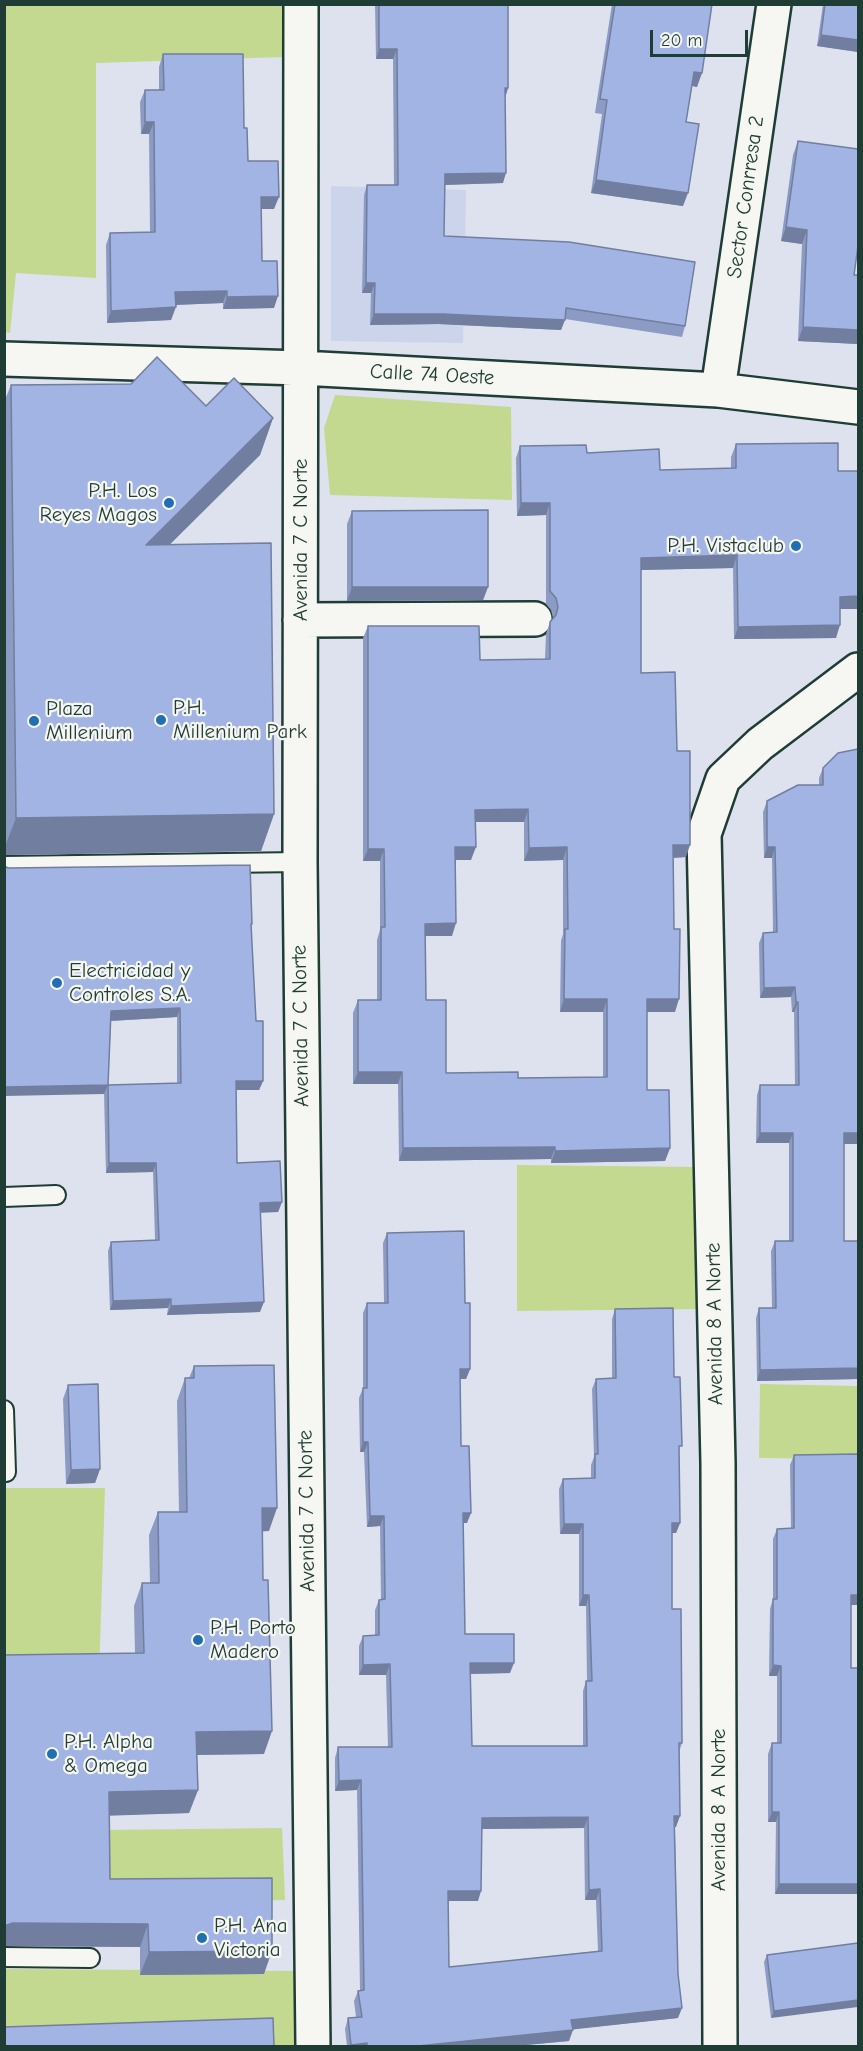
<!DOCTYPE html>
<html>
<head>
<meta charset="utf-8">
<style>
  body { margin:0 }
  #map { position:relative; width:863px; height:2051px; overflow:hidden; background:#dde2ee; font-family:"Comic Neue",sans-serif }
  canvas { display:block }
  .frame { position:absolute; inset:0; border:6px solid #1f3d34; pointer-events:none }
  .scale { position:absolute; left:650px; top:30px; width:98px; height:27px; box-sizing:border-box; border:3px solid #1f3d34; border-top:0; padding-left:8px; font-size:18px; line-height:21px; white-space:nowrap; color:#1f3d34; -webkit-text-stroke:4px #f6f6f2; paint-order:stroke }
</style>
</head>
<body>
<div id="map">
<canvas width="863" height="2051"></canvas>
<div class="frame"></div>
<div class="scale">20 m</div>
</div>
<script>
const ctx = document.querySelector('canvas').getContext('2d');
ctx.lineJoin = 'round';
function fill(path, color) { ctx.fillStyle = color; ctx.fill(path, 'evenodd'); }
const toPath = rows => new Path2D(rows.map(r => 'M' + r).join(''));
function trace(path, color, width, dash) { ctx.strokeStyle = color; ctx.lineWidth = width; ctx.lineCap = dash ? 'butt' : 'round'; ctx.setLineDash(dash || []); ctx.stroke(path); }
function drawText(font, color, halo, rows, align = 'center') {
  ctx.font = font + ' "Comic Neue",sans-serif'; ctx.lineWidth = 4.5; ctx.setLineDash([]); ctx.textBaseline = 'middle'; ctx.strokeStyle = halo; ctx.fillStyle = color; for (const [text, x, y, turn = 0] of rows) {
    ctx.save(); ctx.translate(x, y); ctx.rotate((+turn || 0) * Math.PI / 180); ctx.textAlign = isNaN(turn) ? turn : align; if (halo) ctx.strokeText(text, 0, 0); ctx.fillText(text, 0, 0); ctx.restore();
  }
}
fill(toPath([
  [331,186,466,190,463,343,331,341]
]), '#cbd4eb');
fill(toPath([
  [4,5,284,5,284,57,96,63,96,278,16,273,10,333,4,332],
  [335,395,511,407,512,500,330,495,324,428],
  [517,1165,695,1167,700,1309,517,1311],
  [760,1384,858,1386,858,1459,759,1458],
  [4,1488,105,1488,99,1677,5,1678],
  [282,1828,285,1900,102,1902,101,1830],
  [5,1969,301,1971,299,2046,5,2046]
]), '#c3d98f');
const service = toPath([
  [4,866,300,862],
  [4,1197,56,1195],
  [4,1410,6,1472],
  [4,1957,90,1958]
]);
const minor = toPath([
  [301,4,300,862,313,2046],
  [4,359,301,368,718,390,858,407],
  [718,390,774,4],
  [300,620,535,619],
  [720,2046,718,1463,704,834,723,779,760,744,858,670]
]);
trace(service, '#1f3d34', 22);
trace(minor, '#1f3d34', 38);
trace(service, '#f6f6f2', 18);
trace(minor, '#f6f6f2', 33);
fill(toPath([
  [375,4,508,4,508,88,505,98,503,183,444,185,444,236,685,326,682,337,565,319,561,330,439,324,370,325,371,293,362,293,364,195,367,185,394,185,393,59,376,59],
  [612,4,712,4,697,87,692,86,686,122,683,206,591,193,602,114,595,113],
  [823,4,858,4,858,52,817,46],
  [163,54,244,128,248,161,274,209,261,209,262,261,274,308,223,309,223,303,176,305,171,320,107,323,106,245,110,233,150,232,149,134,141,134,140,102,145,90,159,90,159,67],
  [798,141,854,275,858,275,858,344,798,341,802,244,781,241,793,155],
  [11,385,206,406,273,418,260,455,170,544,274,814,261,851,4,855,4,402],
  [736,444,840,609,836,638,734,639,733,568,641,570,641,673,677,751,686,857,673,858,675,1012,647,1012,647,1090,670,1148,665,1161,551,1163,551,1159,399,1161,398,1084,353,1084,353,1013,358,1000,377,1000,377,940,380,930,380,861,363,861,363,638,368,626,480,660,545,659,546,634,550,622,553,618,551,610,546,604,546,515,517,516,516,458,520,446,587,453,660,470,731,468,731,457],
  [475,822,524,822,524,861,563,860,563,934,561,941,560,1012,603,1012,603,1077,518,1078,446,1073,426,1000,425,936,452,936,456,860,471,860],
  [352,511,488,587,483,600,347,601,347,524],
  [858,749,858,1144,844,1144,844,1241,858,1241,858,1379,757,1381,756,1318,759,1308,772,1308,771,1251,775,1241,789,1241,789,1143,756,1143,757,1095,760,1085,795,1085,794,1012,792,1012,791,997,760,998,759,943,763,933,773,932,772,858,764,858,763,812,767,801,819,785,819,778,823,768],
  [8,868,252,924,251,928,256,1021,263,1081,259,1090,236,1090,237,1163,282,1202,278,1212,260,1212,260,1312,167,1315,168,1308,110,1310,108,1251,111,1242,155,1240,153,1172,106,1173,104,1094],
  [177,1017,177,1083,108,1085,111,1021],
  [387,1233,465,1303,470,1369,466,1379,460,1379,461,1446,467,1523,463,1523,465,1634,510,1673,470,1674,472,1746,583,1746,583,1691,586,1681,587,1681,586,1606,579,1606,579,1534,560,1534,559,1489,563,1479,591,1478,591,1465,594,1457,592,1389,596,1379,612,1379,612,1319,615,1309,674,1377,679,1453,680,1523,676,1533,672,1533,672,1609,682,1743,679,1752,676,1827,675,1827,678,2018,572,2029,569,2041,515,2046,347,2046,345,2029,348,2018,356,2017,354,2001,358,1991,360,1991,357,1790,335,1791,335,1758,338,1747,388,1747,386,1675,359,1675,359,1646,363,1636,375,1635,375,1610,379,1600,381,1600,380,1526,367,1527,364,1452,360,1452,359,1398,363,1388,363,1313,367,1303,384,1303,383,1243],
  [584,1828,585,1900,596,1900,598,1951,449,1967,448,1901,478,1901,482,1829],
  [194,1366,269,1531,262,1531,264,1754,197,1755,198,1790,189,1813,110,1815,110,1879,264,1974,140,1975,140,1947,4,1946,135,1653,134,1606,142,1583,150,1583,149,1535,158,1512,179,1512,177,1401,185,1378,189,1378],
  [68,1385,100,1469,95,1483,66,1484,63,1399],
  [794,1455,851,1605,851,1668,858,1733,858,1894,775,1894,776,1822,768,1822,768,1754,772,1743,777,1743,777,1676,769,1676,770,1609,773,1599,773,1539,777,1529,791,1528,790,1465],
  [858,1943,771,2018,764,1962,767,1955]
]), '#8b9bc3');
fill(toPath([
  [821,35,858,40,858,52,817,46],
  [379,49,397,49,393,59,376,59],
  [694,72,702,73,697,87,689,85],
  [505,88,508,88,505,98],
  [145,122,154,122,149,134,141,134],
  [506,173,503,183,441,185,445,174],
  [596,180,688,193,683,206,591,193],
  [261,197,279,197,274,209,257,209],
  [786,227,807,230,802,244,781,241],
  [366,283,375,283,371,293,362,293],
  [227,291,223,303,171,305,175,292],
  [278,296,274,308,223,309,227,297],
  [176,307,171,320,107,323,111,311],
  [374,314,443,314,565,320,561,330,439,324,370,325],
  [803,327,858,330,858,344,798,341],
  [273,418,260,455,132,582,146,545],
  [521,503,550,503,546,515,517,516],
  [737,555,733,568,637,570,641,558],
  [352,587,488,587,483,600,347,601],
  [858,596,858,609,836,609,840,597],
  [840,625,836,638,734,639,738,627],
  [528,809,524,822,471,822,475,810],
  [274,814,261,851,4,855,4,849,16,818],
  [673,845,690,845,686,857,669,858],
  [455,847,476,847,471,860,451,860],
  [567,847,563,860,524,861,529,848],
  [767,847,775,847,772,858,764,858],
  [368,849,384,849,380,861,363,861],
  [456,923,452,936,421,936,425,924],
  [795,987,791,997,760,998,764,988],
  [564,999,607,999,603,1012,560,1012],
  [647,999,679,999,675,1012,642,1012],
  [796,1002,798,1002,794,1012,792,1012],
  [180,1008,177,1017,108,1021,111,1011],
  [358,1072,402,1072,398,1084,353,1084],
  [236,1081,263,1081,259,1090,233,1090],
  [108,1085,104,1094,4,1096,4,1087],
  [760,1133,793,1133,789,1143,756,1143],
  [844,1133,858,1133,858,1144,841,1144],
  [555,1147,551,1159,399,1161,403,1148],
  [670,1148,665,1161,551,1163,555,1151],
  [109,1163,156,1163,153,1172,106,1173],
  [282,1202,278,1212,257,1213,260,1203],
  [171,1299,168,1308,110,1310,113,1301],
  [264,1302,260,1312,167,1315,171,1306],
  [858,1368,858,1379,757,1381,760,1370],
  [460,1369,470,1369,466,1379,456,1379],
  [363,1442,368,1442,364,1452,360,1452],
  [100,1469,95,1483,66,1484,71,1470],
  [262,1508,277,1508,269,1531,254,1532],
  [463,1513,471,1513,467,1523,459,1523],
  [370,1516,384,1516,380,1526,367,1527],
  [672,1523,680,1523,676,1533,668,1533],
  [564,1524,583,1524,579,1534,560,1534],
  [583,1595,589,1595,586,1606,579,1606],
  [851,1595,858,1595,858,1605,847,1605],
  [470,1663,514,1663,510,1673,466,1674],
  [390,1664,386,1675,359,1675,363,1665],
  [773,1665,781,1666,777,1676,769,1676],
  [272,1731,264,1754,187,1755,196,1732],
  [361,1780,357,1790,335,1791,339,1781],
  [198,1790,189,1813,101,1816,109,1792],
  [772,1812,779,1812,776,1822,768,1822],
  [674,1816,680,1816,676,1827,671,1827],
  [588,1817,584,1828,478,1829,482,1818],
  [779,1884,858,1884,858,1894,775,1894],
  [600,1889,596,1900,585,1900,589,1890],
  [448,1891,481,1891,478,1901,445,1901],
  [13,1923,148,1924,140,1947,4,1946,4,1926],
  [272,1951,264,1974,140,1975,149,1952],
  [858,2000,858,2007,771,2018,774,2011],
  [682,2008,678,2018,568,2030,571,2020],
  [573,2030,569,2041,515,2046,418,2046],
  [367,2043,366,2046,351,2046,351,2045]
]), '#717e9f');
const building = toPath([
  [379,4,508,4,508,88,505,88,506,173,445,174,444,236,569,242,695,262,685,326,566,308,565,320,443,314,374,314,375,283,366,283,367,185,398,185,397,49,379,49,379,4],
  [615,4,712,4,702,73,694,72,686,122,699,124,688,193,596,180,607,100,600,99,615,4],
  [825,4,858,4,858,40,821,35,825,4],
  [163,54,243,54,244,128,247,128,248,161,278,161,279,197,261,197,262,261,277,261,278,296,227,297,227,291,175,292,176,307,111,311,110,233,155,232,154,122,145,122,145,90,164,90,163,54],
  [798,141,858,149,858,246,854,275,858,275,858,330,803,327,807,230,786,227,798,141],
  [157,357,206,406,234,378,273,418,146,545,271,543,274,814,16,818,11,385,131,384,157,357],
  [838,443,838,471,858,471,858,596,840,597,840,625,738,627,737,555,641,558,641,673,675,672,677,751,690,751,690,845,673,845,674,929,680,929,679,999,647,999,647,1090,669,1090,670,1148,555,1151,555,1147,403,1148,402,1072,358,1072,358,1000,381,1000,381,927,385,927,384,849,368,849,368,626,479,626,480,660,550,659,550,622,556,615,558,607,556,598,550,591,550,503,521,503,520,446,586,445,587,453,659,449,660,470,736,468,736,444,838,443],
  [528,809,529,848,567,847,568,929,565,929,564,999,607,999,607,1077,518,1078,518,1072,446,1073,446,1000,426,1000,425,924,456,923,455,847,476,847,475,810,528,809],
  [488,510,488,587,352,587,352,511,488,510],
  [858,749,858,1133,844,1133,844,1241,858,1241,858,1368,760,1370,759,1308,776,1308,775,1241,793,1241,793,1133,760,1133,760,1085,799,1085,798,1002,796,1002,795,987,764,988,763,933,777,932,775,847,767,847,767,801,798,785,823,785,823,768,838,753,858,749],
  [250,865,252,924,251,924,256,1021,263,1021,263,1081,236,1081,237,1163,280,1161,282,1202,260,1203,264,1302,171,1306,171,1299,113,1301,111,1242,159,1240,156,1163,109,1163,108,1085,4,1087,4,866,8,868,250,865],
  [180,1008,181,1083,108,1085,111,1011,180,1008],
  [464,1231,465,1303,470,1303,470,1369,460,1369,461,1446,469,1446,471,1513,463,1513,465,1634,514,1634,514,1663,470,1663,472,1746,587,1746,586,1681,592,1681,589,1595,583,1595,583,1524,564,1524,563,1479,595,1478,595,1454,598,1454,596,1379,616,1378,615,1309,673,1308,674,1377,680,1377,682,1446,679,1446,680,1523,672,1523,672,1609,681,1609,682,1743,679,1743,680,1816,674,1816,678,1974,682,2008,571,2020,573,2030,418,2046,367,2046,367,2043,351,2045,348,2018,362,2017,358,1991,364,1990,361,1780,339,1781,338,1747,392,1747,390,1664,363,1665,363,1636,379,1635,379,1600,385,1599,384,1516,370,1516,368,1442,363,1442,363,1388,367,1388,367,1303,388,1303,387,1233,464,1231],
  [588,1817,589,1890,600,1889,602,1951,449,1967,448,1891,481,1891,482,1818,588,1817],
  [274,1365,277,1508,262,1508,263,1580,268,1580,272,1731,196,1732,198,1790,109,1792,110,1879,272,1878,272,1951,149,1952,148,1924,13,1923,4,1926,4,1655,144,1653,142,1583,159,1583,158,1512,187,1512,185,1378,194,1378,194,1366,274,1365],
  [98,1384,100,1469,71,1470,68,1385,98,1384],
  [858,1454,858,1595,851,1595,851,1668,858,1668,858,1884,779,1884,779,1812,772,1812,772,1743,781,1743,781,1666,773,1665,773,1599,777,1599,777,1529,794,1528,794,1455,858,1454],
  [858,1943,858,2000,774,2011,767,1955,858,1943],
  [273,2018,274,2046,4,2046,4,2027,273,2018]
]);
fill(building, '#a2b4e3');
trace(building, '#717e9f', 1.5);
for (const [x, y, r, color] of [
  [169,503,6,"#1f6fb2"],
  [796,546,6,"#1f6fb2"],
  [161,720,6,"#1f6fb2"],
  [34,721,6,"#1f6fb2"],
  [57,983,6,"#1f6fb2"],
  [198,1640,6,"#1f6fb2"],
  [52,1754,6,"#1f6fb2"],
  [202,1938,6,"#1f6fb2"]
]) { const dot = new Path2D(); dot.arc(x, y, r, 0, 2 * Math.PI); ctx.fillStyle = color; ctx.fill(dot); trace(dot, '#f6f6f2', 2); }
drawText('21px', '#1f3d34', '#f6f6f2', [
  ["Sector Conrresa 2",746,197,-82],
  ["Calle 74 Oeste",432,375,3],
  ["Avenida 7 C Norte",301,540,-90],
  ["Avenida 7 C Norte",301,1026,-91],
  ["Avenida 8 A Norte",715,1324,-91],
  ["Avenida 7 C Norte",307,1511,-91],
  ["Avenida 8 A Norte",719,1810,-90]
]);
drawText('21px', '#1f3d34', '#f6f6f2', [
  ["P.H. Los",157,491,"right"],
  ["Reyes Magos",157,515,"right"],
  ["P.H. Vistaclub",784,546,"right"],
  ["P.H.",173,708],
  ["Millenium Park",173,732],
  ["Plaza",46,709],
  ["Millenium",46,733],
  ["Electricidad y",69,971],
  ["Controles S.A.",69,995],
  ["P.H. Porto",210,1628],
  ["Madero",210,1652],
  ["P.H. Alpha",64,1742],
  ["& Omega",64,1766],
  ["P.H. Ana",214,1926],
  ["Victoria",214,1950]
], 'left');
</script>
</body>
</html>
